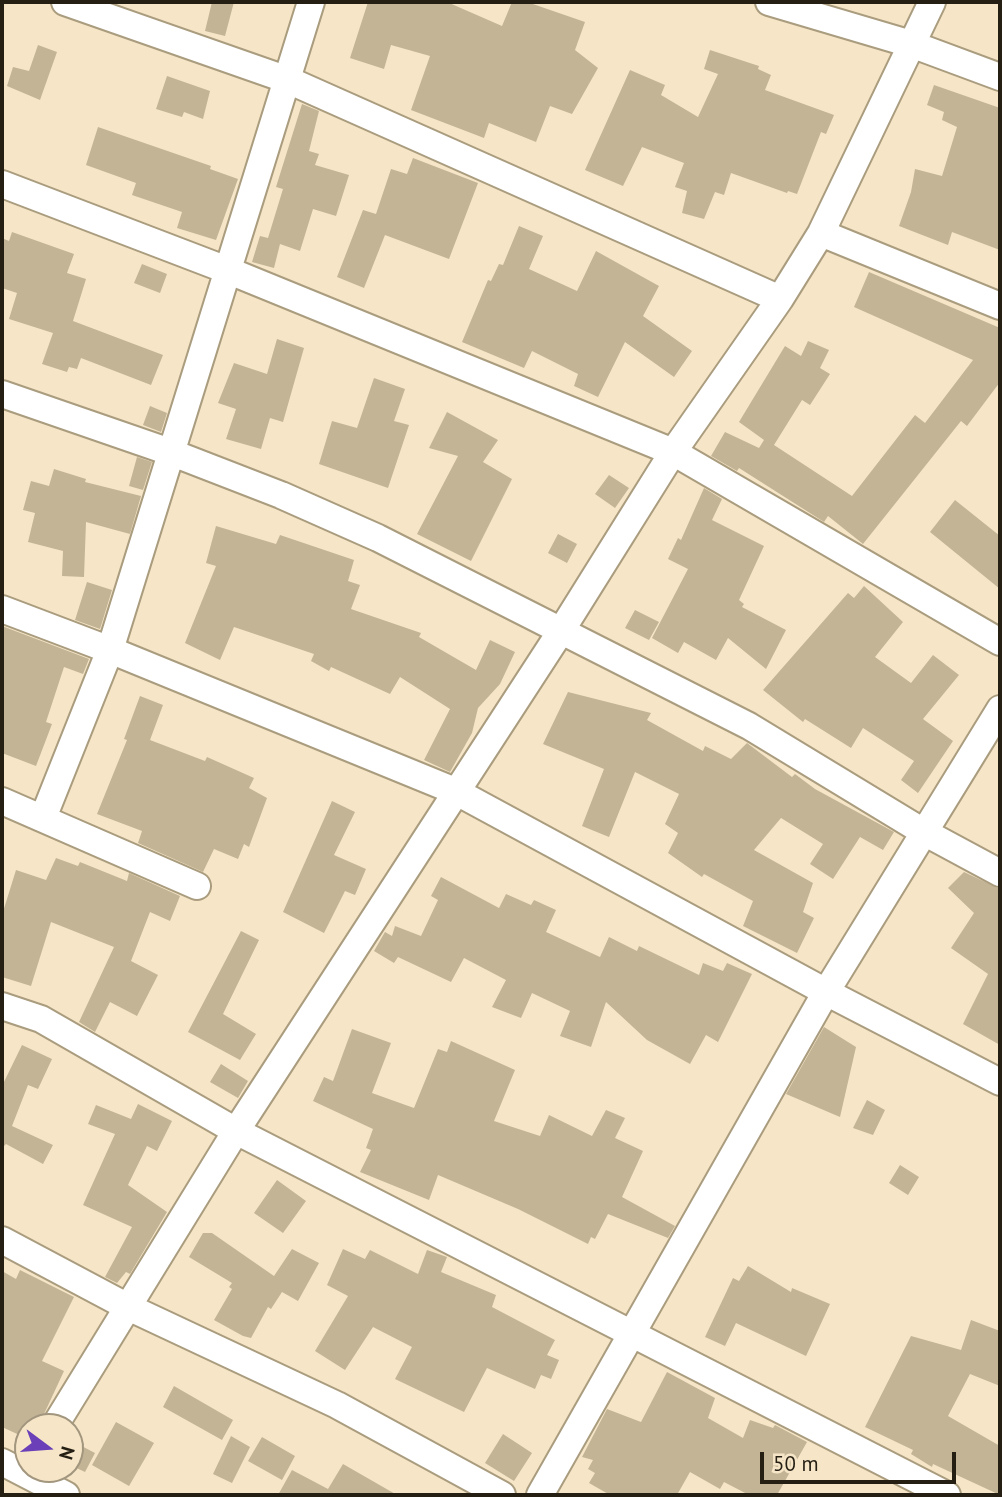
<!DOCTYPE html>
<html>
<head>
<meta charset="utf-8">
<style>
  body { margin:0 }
  #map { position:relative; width:1002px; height:1497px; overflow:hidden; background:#f6e6c7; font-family:"PT Sans",sans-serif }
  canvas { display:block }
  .frame { position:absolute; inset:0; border:4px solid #241e13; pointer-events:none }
  .north { position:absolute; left:14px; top:1413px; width:70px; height:70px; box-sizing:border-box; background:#f6e6c7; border:2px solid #a2967f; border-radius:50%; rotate:106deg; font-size:19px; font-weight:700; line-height:28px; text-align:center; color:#241e13 }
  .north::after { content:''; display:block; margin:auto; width:24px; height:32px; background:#6a3fb7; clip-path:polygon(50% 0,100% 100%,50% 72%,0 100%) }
  .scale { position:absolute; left:760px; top:1452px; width:196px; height:32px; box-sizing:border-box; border:4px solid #241e13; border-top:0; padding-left:9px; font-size:21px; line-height:24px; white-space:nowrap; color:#241e13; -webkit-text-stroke:5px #f6e6c7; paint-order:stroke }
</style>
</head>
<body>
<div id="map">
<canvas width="1002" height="1497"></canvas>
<div class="frame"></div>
<div class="north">N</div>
<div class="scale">50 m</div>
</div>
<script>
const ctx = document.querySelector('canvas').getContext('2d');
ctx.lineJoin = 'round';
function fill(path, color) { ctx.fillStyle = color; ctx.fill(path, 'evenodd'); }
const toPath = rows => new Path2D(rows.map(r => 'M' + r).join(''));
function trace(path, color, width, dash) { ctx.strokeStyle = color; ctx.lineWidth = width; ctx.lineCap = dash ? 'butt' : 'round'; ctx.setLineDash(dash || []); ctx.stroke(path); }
fill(toPath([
  [212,2,234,2,225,36,205,31],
  [368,2,447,2,502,26,512,2,527,2,585,22,575,50,598,68,572,114,550,106,536,142,489,123,484,138,411,110,430,56,391,45,384,69,350,58],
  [38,45,57,52,40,100,7,86,13,67,29,71],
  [710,50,759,66,758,69,771,75,765,90,834,115,826,134,821,132,797,194,788,191,787,193,731,173,724,195,715,192,704,219,682,213,687,191,675,187,684,163,642,147,623,186,585,170,630,70,665,85,661,95,698,117,718,74,704,69],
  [167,76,210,91,203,119,184,112,182,117,156,109],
  [934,85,1000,108,1000,250,952,232,948,245,899,226,911,192,915,169,942,176,957,127,942,120,944,112,927,105],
  [302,104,319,111,309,151,319,154,315,165,349,175,336,216,313,209,300,251,280,244,274,268,252,262,260,236,268,238,283,189,276,187],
  [98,127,211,166,210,169,238,179,216,240,177,228,182,212,132,195,136,183,86,165],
  [413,158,478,183,449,259,385,235,364,288,337,277,363,210,376,214,391,169,407,174],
  [519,226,543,236,529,269,577,291,596,251,659,286,643,316,692,351,674,377,625,342,598,397,574,386,578,374,532,351,524,368,462,342,488,280,491,281,499,264,503,265],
  [12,232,74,254,67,273,86,279,73,321,163,355,151,385,81,358,77,369,69,367,67,372,42,364,53,333,9,319,17,293,2,288,2,238,9,241],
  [142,264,167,274,160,293,134,283],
  [869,272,1000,328,1000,382,967,426,961,421,863,544,828,516,824,522,739,468,737,471,711,456,725,432,759,448,764,440,739,422,785,346,801,356,808,341,829,350,820,368,830,374,810,405,802,400,774,445,852,496,915,415,925,423,973,360,854,307],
  [277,339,304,348,283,422,270,418,261,449,226,439,236,409,218,403,234,363,267,374],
  [374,378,405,389,394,421,409,425,388,488,319,464,332,421,357,428],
  [150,406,167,413,161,432,143,425],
  [447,412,498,440,483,462,512,479,471,561,417,534,458,456,429,448],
  [137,457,152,462,143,490,129,486],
  [54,469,86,479,85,482,141,496,130,534,86,522,84,577,62,576,63,551,28,542,35,513,23,510,31,481,49,486],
  [609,475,629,488,615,508,595,494],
  [704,488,722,499,712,520,764,546,739,600,744,604,742,607,786,630,766,669,728,638,716,660,684,642,678,653,652,638,688,569,668,559,678,538,681,540],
  [955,500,1000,536,1000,589,930,532],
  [216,526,276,544,280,535,354,560,348,581,360,585,351,609,421,633,419,637,476,670,490,640,515,652,500,684,478,708,472,733,450,772,424,760,450,709,400,677,390,694,331,667,329,671,311,661,314,654,234,627,220,660,185,643,216,566,206,563],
  [558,534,577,544,567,563,548,553],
  [87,582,112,590,100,629,75,620],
  [864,586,903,622,875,657,911,683,933,655,959,675,923,719,953,741,918,793,901,780,914,761,863,728,851,748,805,719,803,722,763,690,848,593,854,598],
  [635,610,659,622,649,640,625,628],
  [2,626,89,659,83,674,64,667,46,722,52,724,36,766,2,753],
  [568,692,651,713,647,720,703,751,705,746,731,759,747,743,792,777,795,774,815,789,894,832,883,850,860,837,833,879,810,864,823,844,781,818,754,850,813,883,803,912,814,918,797,953,743,926,753,901,704,874,702,877,668,853,678,833,665,824,679,794,635,772,609,837,582,826,604,769,543,744],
  [140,696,163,705,150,740,205,761,207,757,254,778,249,788,267,798,249,847,244,844,238,859,214,849,203,872,138,843,142,831,97,814,127,740,124,739],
  [332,801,355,812,334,855,366,869,355,895,345,891,324,933,283,912],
  [56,858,78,866,80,862,127,881,129,873,180,896,170,921,150,912,131,961,158,975,137,1016,110,1002,95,1032,79,1022,114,947,51,922,31,986,2,977,2,915,16,870,46,880],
  [964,872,1000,889,1000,1045,963,1024,988,974,951,948,974,913,948,888],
  [441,877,499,908,506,894,531,905,534,900,556,910,546,932,600,957,609,937,637,951,639,946,699,975,703,963,723,971,727,963,752,974,718,1042,706,1035,690,1064,647,1040,606,1002,591,1047,560,1036,570,1011,532,993,521,1018,492,1007,506,980,464,958,451,982,398,957,394,963,374,951,385,932,392,936,395,926,421,936,438,900,431,896],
  [241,931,259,940,223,1014,256,1034,240,1060,188,1032],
  [824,1027,856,1047,840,1117,786,1094],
  [352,1029,391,1043,372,1093,414,1108,438,1049,447,1052,451,1041,515,1070,494,1121,540,1136,549,1115,592,1136,606,1110,625,1118,615,1138,643,1151,622,1197,675,1226,668,1238,608,1214,595,1239,591,1237,588,1244,518,1209,438,1175,429,1200,360,1172,371,1150,366,1148,373,1129,313,1101,324,1077,333,1081],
  [22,1045,52,1059,38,1089,28,1085,12,1126,53,1145,43,1164,6,1144,2,1148,2,1086],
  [221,1064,248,1081,238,1098,210,1082],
  [867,1100,885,1110,873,1135,853,1128],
  [138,1104,172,1121,157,1151,147,1146,128,1185,167,1212,130,1274,126,1272,117,1283,105,1277,132,1227,83,1205,115,1134,88,1124,96,1105,131,1119],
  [900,1165,919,1177,908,1195,889,1183],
  [277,1180,306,1201,283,1233,254,1213],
  [203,1233,212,1233,274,1276,292,1249,319,1263,298,1301,282,1292,271,1309,268,1307,251,1338,243,1336,214,1320,232,1289,229,1287,232,1283,189,1257],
  [343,1249,365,1259,370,1250,418,1274,427,1250,447,1257,441,1272,496,1295,492,1307,555,1340,547,1355,559,1360,551,1379,541,1375,535,1389,487,1368,464,1412,395,1379,412,1347,373,1327,345,1370,315,1351,348,1296,327,1285],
  [748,1266,791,1292,792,1288,830,1304,806,1356,736,1323,725,1346,705,1337,733,1278,739,1281],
  [20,1270,74,1297,42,1361,64,1371,38,1427,28,1427,28,1439,2,1427,2,1271,16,1279],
  [971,1320,1000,1331,1000,1386,970,1374,948,1416,1000,1446,1000,1495,933,1464,932,1467,911,1454,913,1450,865,1427,911,1336,961,1350],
  [667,1372,715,1398,708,1418,743,1438,750,1420,773,1428,775,1425,807,1442,777,1495,749,1495,724,1482,720,1489,690,1472,677,1495,610,1495,589,1483,595,1473,588,1469,593,1460,582,1457,607,1409,641,1422],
  [174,1386,233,1420,222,1440,163,1407],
  [116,1422,154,1443,129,1486,92,1465],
  [503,1434,532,1453,514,1481,485,1463],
  [231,1436,250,1447,232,1483,213,1474],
  [262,1437,295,1456,282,1480,248,1461],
  [70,1440,95,1453,85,1472,70,1465],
  [343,1464,397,1495,278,1495,292,1470,328,1489]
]), '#c3b496');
const street = toPath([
  [65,2,288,80,780,299],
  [769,2,911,44,1000,77],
  [2,184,227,270,673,452,1000,642],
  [821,233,1000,306],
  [2,394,170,452,281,495,378,538,749,726,922,831,1000,873],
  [2,609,110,650,455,791,826,992,1000,1082],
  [2,801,197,886],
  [43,818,110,650,311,2],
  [2,1006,41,1019,236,1131,947,1495],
  [2,1240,128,1307,337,1405,502,1495],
  [54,1427,236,1131,561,631,673,452,780,299,821,233,932,2],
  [2,1462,66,1495],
  [540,1495,826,992,1000,709]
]);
trace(street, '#aa9c7e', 30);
trace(street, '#fff', 26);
</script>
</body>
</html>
